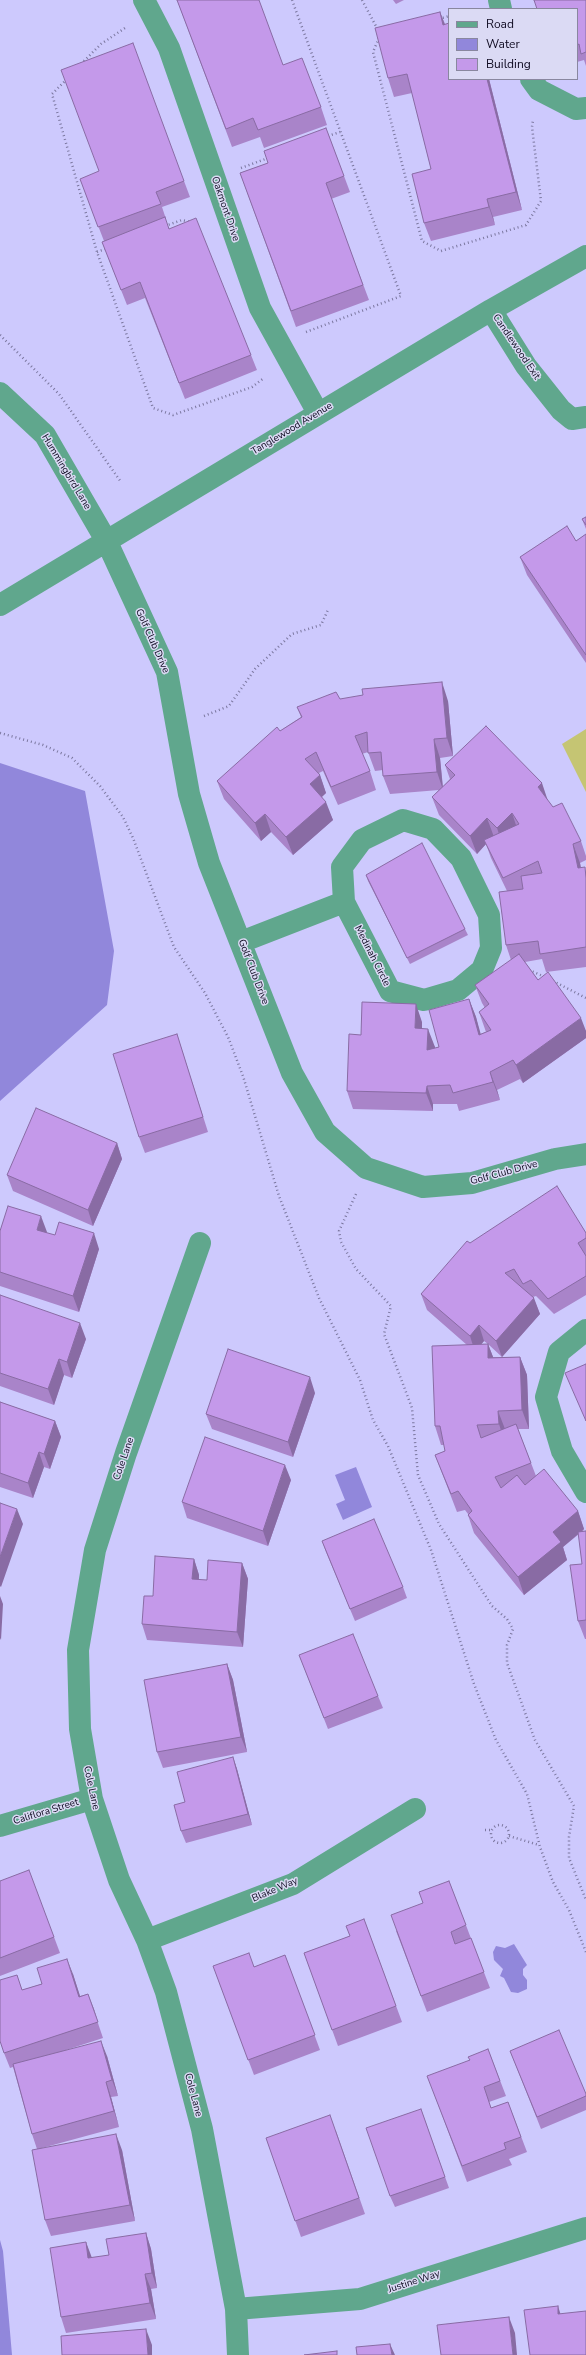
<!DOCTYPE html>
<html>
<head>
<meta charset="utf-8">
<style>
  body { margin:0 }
  #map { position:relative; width:586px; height:2355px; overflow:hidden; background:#cdc9fd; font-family:"Nunito Sans",sans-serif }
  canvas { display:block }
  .legend { position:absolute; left:448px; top:8px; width:130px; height:72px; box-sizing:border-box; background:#dbdaf4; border:1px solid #89879f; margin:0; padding:5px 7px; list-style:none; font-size:12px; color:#0e0a20 }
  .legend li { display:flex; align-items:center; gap:8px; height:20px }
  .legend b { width:20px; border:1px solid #89879f }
</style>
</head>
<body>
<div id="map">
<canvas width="586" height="2355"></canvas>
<ul class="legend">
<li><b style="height:5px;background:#60a78d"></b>Road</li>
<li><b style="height:11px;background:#9187db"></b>Water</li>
<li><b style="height:11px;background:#c499ea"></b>Building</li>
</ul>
</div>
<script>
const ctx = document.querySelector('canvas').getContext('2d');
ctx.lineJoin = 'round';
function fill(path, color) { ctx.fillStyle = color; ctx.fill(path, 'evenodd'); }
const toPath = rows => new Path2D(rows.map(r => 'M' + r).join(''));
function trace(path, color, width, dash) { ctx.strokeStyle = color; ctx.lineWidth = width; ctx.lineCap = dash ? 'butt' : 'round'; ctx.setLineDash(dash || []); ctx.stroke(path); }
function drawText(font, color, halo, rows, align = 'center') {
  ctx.font = font + ' "Nunito Sans",sans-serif'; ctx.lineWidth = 3; ctx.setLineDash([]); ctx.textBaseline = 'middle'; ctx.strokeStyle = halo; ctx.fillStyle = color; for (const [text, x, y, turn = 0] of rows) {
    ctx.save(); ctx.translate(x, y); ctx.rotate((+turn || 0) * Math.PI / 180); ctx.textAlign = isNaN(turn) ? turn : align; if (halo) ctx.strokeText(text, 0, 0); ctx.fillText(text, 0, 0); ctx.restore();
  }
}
fill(toPath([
  [586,729,586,792,562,744]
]), '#c5c573');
fill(toPath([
  [0,763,85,791,114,951,107,1005,0,1101],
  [356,1467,372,1507,343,1520,336,1504,345,1500,335,1475],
  [514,1944,527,1965,523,1969,523,1975,527,1980,527,1989,518,1993,511,1992,504,1978,500,1976,503,1969,494,1960,493,1952,496,1946,505,1948],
  [0,2240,3,2251,12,2355,0,2355]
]), '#9187db');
trace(toPath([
  [292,0,401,296,306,332],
  [362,0,378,30],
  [439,19,449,16],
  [379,38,373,52,422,241,441,251,526,225,541,201,532,127,533,120],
  [81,64,101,44,125,28],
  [67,79,52,94,97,252,153,408,173,415,252,387,264,378],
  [328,136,340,132],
  [241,168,268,158],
  [165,226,182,220,190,222],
  [97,252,108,248],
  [0,335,59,394,121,482],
  [204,716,229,706,255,669,292,634,321,625,328,610],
  [0,733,43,745,72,758,100,786,123,817,133,838,174,947,205,993,228,1037,243,1076,279,1196,319,1298,360,1380,373,1420,388,1446,431,1550,474,1684,496,1740,527,1794,540,1847,553,1882,569,1910,586,1952],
  [529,970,545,977],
  [553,981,586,998],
  [356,1194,339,1231,341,1242,356,1269,391,1306,384,1334,412,1408,418,1475,439,1524,492,1606,507,1619,513,1629,507,1645,507,1663,535,1740,574,1806,569,1837,569,1858,586,1900],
  '491 1834a9 9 0 1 1 18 0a9 9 0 1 1-18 0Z',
  [485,1830,492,1830],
  [509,1836,539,1845]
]), '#7c78a0', 2.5, [1, 3]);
trace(toPath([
  [144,0,169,48,260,308,318,413],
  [499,0,501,9],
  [531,79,539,90,576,109,586,108],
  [491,310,526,366,561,410,572,419,586,417],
  [0,393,45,435,107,542,167,672,189,794,209,863,292,1073,325,1132,366,1168,423,1187,472,1183,555,1159,586,1154],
  [0,605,491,310,586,256],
  [241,942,344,902,390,991,424,1000,458,990,482,970,491,948,489,915,461,858,433,829,403,820,362,840,342,867,344,902],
  [200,1243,126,1453,95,1550,78,1650,80,1729,92,1799,119,1880,147,1940,166,1992,202,2129,236,2309,238,2355],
  [586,1330,559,1352,546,1397,562,1451,586,1492],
  [0,1826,92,1799],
  [147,1940,293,1884,415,1809],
  [236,2309,360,2299,586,2228]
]), '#60a78d', 22);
fill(toPath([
  [177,0,283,65,321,107,327,125,264,148,260,137,232,147],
  [393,0,404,0,396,4],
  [586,0,586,66,584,60,577,62,577,9],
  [440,12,445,24,489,79,522,210,493,217,495,225,431,241,424,223,431,169,412,93,394,97,388,78],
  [326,128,350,192,331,199,369,300,296,327,240,173,268,163],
  [80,179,184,181,190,197,162,207,166,219,165,219,169,229,251,355,257,370,185,399,145,298,127,305,108,257,102,242,104,241],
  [586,517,586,529,582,519],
  [586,534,586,663,527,575,520,557,576,541],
  [340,699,448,701,453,756,440,758,443,787,450,779,445,765,548,801,581,841,586,856,586,860,580,863,581,868,586,871,586,967,546,972,542,959,525,962,538,980,586,1031,586,1038,523,1083,520,1079,497,1090,500,1100,459,1111,457,1104,433,1104,433,1111,353,1109,347,1091,361,1035,422,1022,422,1029,435,1047,435,1048,439,1047,469,999,476,1017,480,1034,486,1032,479,1012,485,1008,482,1003,475,985,511,960,506,945,507,891,491,858,486,844,477,854,439,815,432,797,439,790,390,794,383,776,383,770,375,771,368,752,362,754,370,771,376,790,338,805,323,771,319,773,320,775,326,793,322,797,333,820,293,855,271,832,261,841,224,799,217,781,280,731,301,717,297,707],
  [366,875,465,929,468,935,410,964,368,881],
  [177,1034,182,1050,208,1132,145,1153,139,1137],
  [117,1143,122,1159,93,1226,13,1191,7,1175],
  [0,1231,47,1232,46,1233,99,1249,79,1312,0,1286],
  [586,1233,586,1295,554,1314,536,1296,533,1297,540,1314,502,1357,488,1344,493,1357,520,1357,527,1375,529,1429,518,1429,536,1476,578,1511,584,1529,583,1531,586,1531,586,1639,585,1639,578,1621,582,1564,579,1534,563,1547,567,1560,524,1595,474,1533,468,1515,468,1514,465,1510,457,1512,435,1455,445,1451,444,1445,441,1445,435,1426,467,1345,427,1310,421,1294,470,1243],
  [484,1341,488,1344,481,1344],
  [0,1295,86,1339,72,1378,64,1375,54,1405,0,1386],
  [315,1393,293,1457,212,1429,206,1414],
  [0,1402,55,1421,61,1437,50,1469,44,1467,33,1498,0,1487],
  [291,1480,268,1546,187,1518,182,1502],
  [322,1541,403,1587,407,1598,355,1621,326,1552],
  [194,1559,199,1575,199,1580,207,1580,242,1563,248,1579,243,1647,147,1640,142,1624,153,1596],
  [299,1655,378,1696,383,1708,328,1729],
  [227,1664,233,1680,247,1752,163,1768,157,1752],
  [233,1757,237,1769,252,1825,186,1843,181,1831,185,1802],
  [0,1881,54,1937,60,1953,0,1976],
  [449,1881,490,1988,427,2012,396,1931],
  [364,1919,402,2022,338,2046,304,1953,350,1936],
  [285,1955,320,2050,254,2075,213,1966,254,1967],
  [73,1974,80,1996,88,1994,103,2038,66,2050,107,2056,118,2096,111,2097,119,2127,42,2148,122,2150,135,2221,51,2236,45,2220,37,2149,32,2134,13,2067,10,2068,4,2053,17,1975,22,1990],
  [488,2049,506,2096,489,2102,491,2108,508,2102,527,2152,509,2159,512,2165,467,2182,433,2091,470,2060],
  [510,2051,586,2094,586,2110,541,2129],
  [421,2109,449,2188,395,2207,390,2196],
  [336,2131,365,2214,301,2237,266,2138],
  [146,2233,151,2249,157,2288,151,2289,156,2319,66,2333,61,2317,86,2242,91,2258,109,2255]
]), '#a984c9');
fill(toPath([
  [440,12,447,30,443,25],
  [487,79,489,79,522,210,516,192],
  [487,199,493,217,495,225,489,207],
  [442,682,448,701,453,756,447,738],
  [434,739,440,758,443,790,437,772],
  [320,775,326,793,316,802,310,784],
  [542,783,548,801,538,787],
  [326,802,333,820,293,855,286,837],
  [512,813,518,831,503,846,497,828],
  [265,814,271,832,261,841,255,823],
  [487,818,494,837,484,840,486,844,477,854,470,836],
  [573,844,580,863,584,886,578,868],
  [469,999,476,1017,486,1053,479,1035],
  [416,1004,422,1022,422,1047,415,1028],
  [581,1018,586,1031,586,1038,523,1083,516,1065],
  [428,1029,435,1047,434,1068,427,1050],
  [490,1072,497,1090,500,1100,493,1082],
  [427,1086,433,1104,433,1111,426,1093],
  [117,1143,122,1159,93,1226,88,1210],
  [41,1216,47,1232,43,1245,37,1230],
  [94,1233,99,1249,79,1312,73,1296],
  [534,1298,540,1314,502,1357,496,1341],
  [80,1323,86,1339,72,1378,67,1362],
  [479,1325,484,1341,475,1352,470,1336],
  [488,1344,495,1362,488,1358],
  [520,1357,527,1375,529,1429,522,1410],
  [59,1359,64,1375,54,1405,48,1389],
  [310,1377,315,1393,293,1457,288,1442],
  [498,1411,505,1429,505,1443,499,1424],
  [55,1421,61,1437,50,1469,44,1454],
  [39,1452,44,1467,33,1498,28,1483],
  [285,1465,291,1480,268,1546,263,1531],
  [17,1509,23,1524,1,1587,0,1586,0,1557],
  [578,1511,584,1529,563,1547,567,1560,524,1595,518,1577,553,1532],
  [194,1559,199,1575,198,1595,192,1579],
  [242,1563,248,1579,243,1647,237,1632],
  [0,1596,3,1604,1,1640,0,1638],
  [227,1664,233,1680,247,1752,241,1737],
  [233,1757,237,1769,252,1825,248,1814],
  [67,1959,73,1974,85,2012,79,1997],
  [88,1994,94,2009,103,2038,98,2022],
  [101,2041,107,2056,118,2096,112,2080],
  [106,2082,111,2097,119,2127,114,2111],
  [116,2134,122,2150,135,2221,130,2205],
  [146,2233,151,2249,157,2288,152,2273],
  [86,2242,92,2258,88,2258],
  [145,2274,151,2289,156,2319,150,2303],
  [558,2306,563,2322,558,2314],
  [509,2317,515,2333,517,2355,513,2355],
  [146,2329,152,2345,152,2355,148,2355],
  [390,2344,395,2355,392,2355]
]), '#896ba4');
const building = toPath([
  [177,0,259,0,283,65,302,58,321,107,258,130,253,118,226,129,177,0],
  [534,0,586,0,586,52,581,54,579,44,577,45,577,9,537,9,534,0],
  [440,12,443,25,449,23,449,79,487,79,516,192,487,199,489,207,424,223,412,174,431,169,407,74,388,78,375,28,440,12],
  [133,43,184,181,156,192,161,204,98,227,80,179,99,171,61,70,133,43],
  [326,128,344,176,326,183,363,285,291,311,240,173,268,163,264,151,326,128],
  [165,217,169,229,196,218,251,355,179,383,140,282,121,290,102,242,165,217],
  [586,517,586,525,582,519,586,517],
  [567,526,576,541,586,534,586,655,520,557,567,526],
  [442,682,447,738,434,739,437,772,383,776,381,752,368,753,367,732,355,736,370,771,331,787,316,752,305,759,320,775,310,784,326,802,286,837,265,814,255,823,217,781,277,727,280,731,302,717,297,707,336,692,340,699,363,695,362,689,442,682],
  [486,726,542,783,538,787,553,807,562,803,581,841,573,844,578,868,585,867,586,878,586,947,540,954,538,941,506,945,499,892,523,889,521,876,542,873,538,861,503,878,484,840,519,824,512,813,497,828,487,818,470,836,432,797,455,775,445,765,486,726],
  [422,843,465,929,407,958,366,875,422,843],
  [519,954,538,980,548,972,581,1018,516,1065,513,1060,490,1072,493,1082,453,1093,450,1085,427,1086,426,1093,347,1091,349,1034,361,1035,362,1002,416,1004,415,1028,428,1029,427,1050,439,1047,429,1010,469,999,479,1035,491,1030,479,1012,489,1004,475,985,519,954],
  [177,1034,203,1117,139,1137,113,1054,177,1034],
  [36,1108,117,1143,88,1210,7,1175,36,1108],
  [557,1186,586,1233,586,1238,578,1243,586,1256,586,1276,548,1299,531,1280,523,1284,514,1269,505,1273,534,1298,496,1341,479,1325,470,1336,421,1294,467,1241,470,1243,557,1186],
  [8,1206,41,1216,37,1230,55,1235,59,1222,94,1233,73,1296,0,1272,0,1231,8,1206],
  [0,1295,80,1323,67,1362,59,1359,48,1389,0,1373,0,1295],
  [488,1344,488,1358,520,1357,522,1410,498,1411,499,1424,477,1425,481,1438,516,1424,531,1463,495,1477,501,1488,517,1475,525,1485,544,1469,578,1511,553,1532,561,1542,518,1577,468,1515,472,1511,458,1491,451,1494,435,1455,445,1451,440,1426,435,1426,432,1346,488,1344],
  [228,1349,310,1377,288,1442,206,1414,228,1349],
  [586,1364,586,1421,565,1373,586,1364],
  [0,1402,55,1421,44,1454,39,1452,28,1483,0,1473,0,1402],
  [205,1437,285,1465,263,1531,182,1502,205,1437],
  [0,1503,17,1509,0,1557,0,1503],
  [374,1519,403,1587,350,1609,322,1541,374,1519],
  [586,1531,586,1620,578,1621,570,1565,582,1564,578,1532,586,1531],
  [155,1556,194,1559,192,1579,207,1580,208,1560,242,1563,237,1632,142,1624,144,1596,153,1596,155,1556],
  [353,1634,378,1696,324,1718,299,1655,353,1634],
  [227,1664,241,1737,157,1752,144,1680,227,1664],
  [233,1757,248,1814,181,1831,174,1805,185,1802,177,1772,233,1757],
  [29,1870,54,1937,0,1958,0,1881,29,1870],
  [449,1881,466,1925,451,1932,455,1944,471,1938,484,1972,421,1996,391,1915,423,1903,419,1892,449,1881],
  [364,1919,396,2006,332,2030,304,1953,350,1936,346,1926,364,1919],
  [249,1953,254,1967,285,1955,315,2035,248,2060,213,1966,249,1953],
  [67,1959,79,1997,88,1994,98,2022,4,2053,0,2041,0,1980,17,1975,22,1990,42,1984,37,1968,67,1959],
  [559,2030,586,2094,586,2096,537,2117,510,2051,559,2030],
  [101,2041,112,2080,106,2082,114,2111,32,2134,13,2064,101,2041],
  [488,2049,500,2081,484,2087,491,2108,508,2102,521,2137,504,2143,506,2149,462,2166,427,2076,470,2060,468,2057,488,2049],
  [421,2109,445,2177,390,2196,366,2128,421,2109],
  [330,2115,359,2198,295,2221,266,2138,330,2115],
  [116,2134,130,2205,45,2220,32,2150,116,2134],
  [146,2233,152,2273,145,2274,150,2303,61,2317,50,2248,86,2242,88,2258,109,2255,106,2239,146,2233],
  [558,2306,558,2314,586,2311,586,2355,530,2355,524,2310,558,2306],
  [509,2317,513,2355,441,2355,437,2325,509,2317],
  [146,2329,148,2355,62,2355,61,2336,146,2329],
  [390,2344,392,2355,357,2355,356,2347,390,2344],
  [337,2351,337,2355,304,2355,337,2351]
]);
fill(building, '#c499ea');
trace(building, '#896ba4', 1);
drawText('10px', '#0e0a20', '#dbdaf4', [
  ["Oakmont Drive",225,209,71],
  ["Candlewood Exit",516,347,56],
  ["Tanglewood Avenue",292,429,-31],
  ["Hummingbird Lane",66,472,59],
  ["Golf Club Drive",152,641,66],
  ["Medinah Circle",372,956,63],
  ["Golf Club Drive",253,972,69],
  ["Golf Club Drive",504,1173,-15],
  ["Cole Lane",124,1459,-71],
  ["Cole Lane",91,1788,78],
  ["Califlora Street",46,1812,-17],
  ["Blake Way",275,1890,-23],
  ["Cole Lane",193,2095,75],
  ["Justine Way",414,2282,-18]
]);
</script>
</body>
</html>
